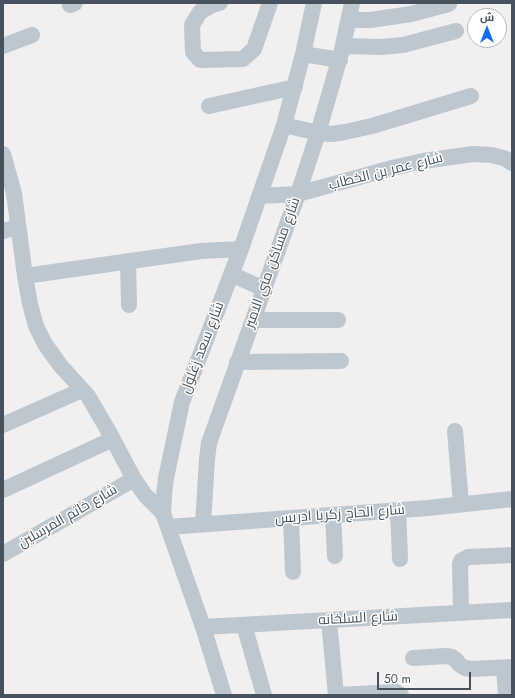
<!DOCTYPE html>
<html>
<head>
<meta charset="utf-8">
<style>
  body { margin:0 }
  #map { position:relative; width:515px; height:698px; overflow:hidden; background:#f2efef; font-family:Jost,Cairo,sans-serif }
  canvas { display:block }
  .frame { position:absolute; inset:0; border:4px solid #46535e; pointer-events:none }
  .north { position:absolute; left:467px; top:8px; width:40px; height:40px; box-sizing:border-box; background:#fff; border:1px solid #b5babf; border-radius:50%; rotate:0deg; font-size:11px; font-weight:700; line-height:16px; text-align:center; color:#46535e }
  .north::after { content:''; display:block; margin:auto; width:14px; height:18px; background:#106deb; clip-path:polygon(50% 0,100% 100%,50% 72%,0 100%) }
  .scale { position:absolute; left:377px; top:672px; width:94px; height:18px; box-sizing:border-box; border:2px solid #46535e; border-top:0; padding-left:5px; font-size:12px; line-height:14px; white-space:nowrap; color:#46535e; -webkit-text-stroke:3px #fff; paint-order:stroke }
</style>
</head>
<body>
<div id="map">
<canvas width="515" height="698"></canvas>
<div class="frame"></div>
<div class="north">ش</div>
<div class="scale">50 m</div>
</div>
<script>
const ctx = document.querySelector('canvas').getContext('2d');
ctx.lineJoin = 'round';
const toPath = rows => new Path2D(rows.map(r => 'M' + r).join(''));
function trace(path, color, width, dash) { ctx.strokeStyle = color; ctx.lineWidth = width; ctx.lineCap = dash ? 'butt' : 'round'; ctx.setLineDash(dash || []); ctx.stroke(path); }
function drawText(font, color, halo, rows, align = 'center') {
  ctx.font = font + ' Jost,Cairo,sans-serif'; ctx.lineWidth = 3; ctx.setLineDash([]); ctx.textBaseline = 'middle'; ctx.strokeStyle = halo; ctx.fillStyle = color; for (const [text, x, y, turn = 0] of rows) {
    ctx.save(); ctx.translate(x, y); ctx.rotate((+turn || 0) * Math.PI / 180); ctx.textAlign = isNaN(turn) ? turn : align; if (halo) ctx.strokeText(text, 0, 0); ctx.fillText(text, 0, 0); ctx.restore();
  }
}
trace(toPath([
  [220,3,212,5,200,12,192,25,193,52,200,60,243,59,254,49,270,3],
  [70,5,75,3],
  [349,20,370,20,391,17,411,14,449,4],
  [3,46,32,35],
  [343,46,381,47,403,45,456,31],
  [303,54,340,60],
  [209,106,295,87],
  [284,125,318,133,332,134,345,132,372,126,471,96],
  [3,154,14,193,25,276,30,304,36,326,45,344,60,365,88,396,109,432,134,479,145,495,163,513],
  [260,196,298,194,392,168,423,161,473,154,491,155,504,158,512,163],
  [3,231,18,227],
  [128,261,129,305],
  [231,274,264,289],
  [25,276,201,251,241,249],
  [253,320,338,320],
  [237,362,341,361],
  [3,425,82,390],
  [455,431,461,504],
  [3,490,113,439],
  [398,510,400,559],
  [333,515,335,556],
  [291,518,293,572],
  [203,524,207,459,209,443,298,194,318,133,342,50,352,3],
  [168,527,428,508,512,499],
  [3,554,134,479],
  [461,613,460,565,461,561,468,557,512,555],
  [329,621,336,695],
  [244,625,264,695],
  [203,627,512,610],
  [413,658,446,656,452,657,456,660,460,665,465,668,471,669,512,667],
  [504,668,506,695],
  [224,695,203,627,163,513,164,495,166,478,182,402,241,249,284,125,303,54,314,3],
  [337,695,396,692,401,695]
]), '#bcc7cf', 16);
drawText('14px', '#46535e', '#fff', [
  ["شارع عمر بن الخطاب",386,172,-14],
  ["شارع مساكن مني الامير",273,263,-70],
  ["شارع سعد زغلول",203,348,-69],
  ["شارع الحاج زكريا ادريس",340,515,-4],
  ["شارع خاتم المرسلين",68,517,-30],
  ["شارع السلخانه",358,619,-3]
]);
</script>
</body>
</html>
